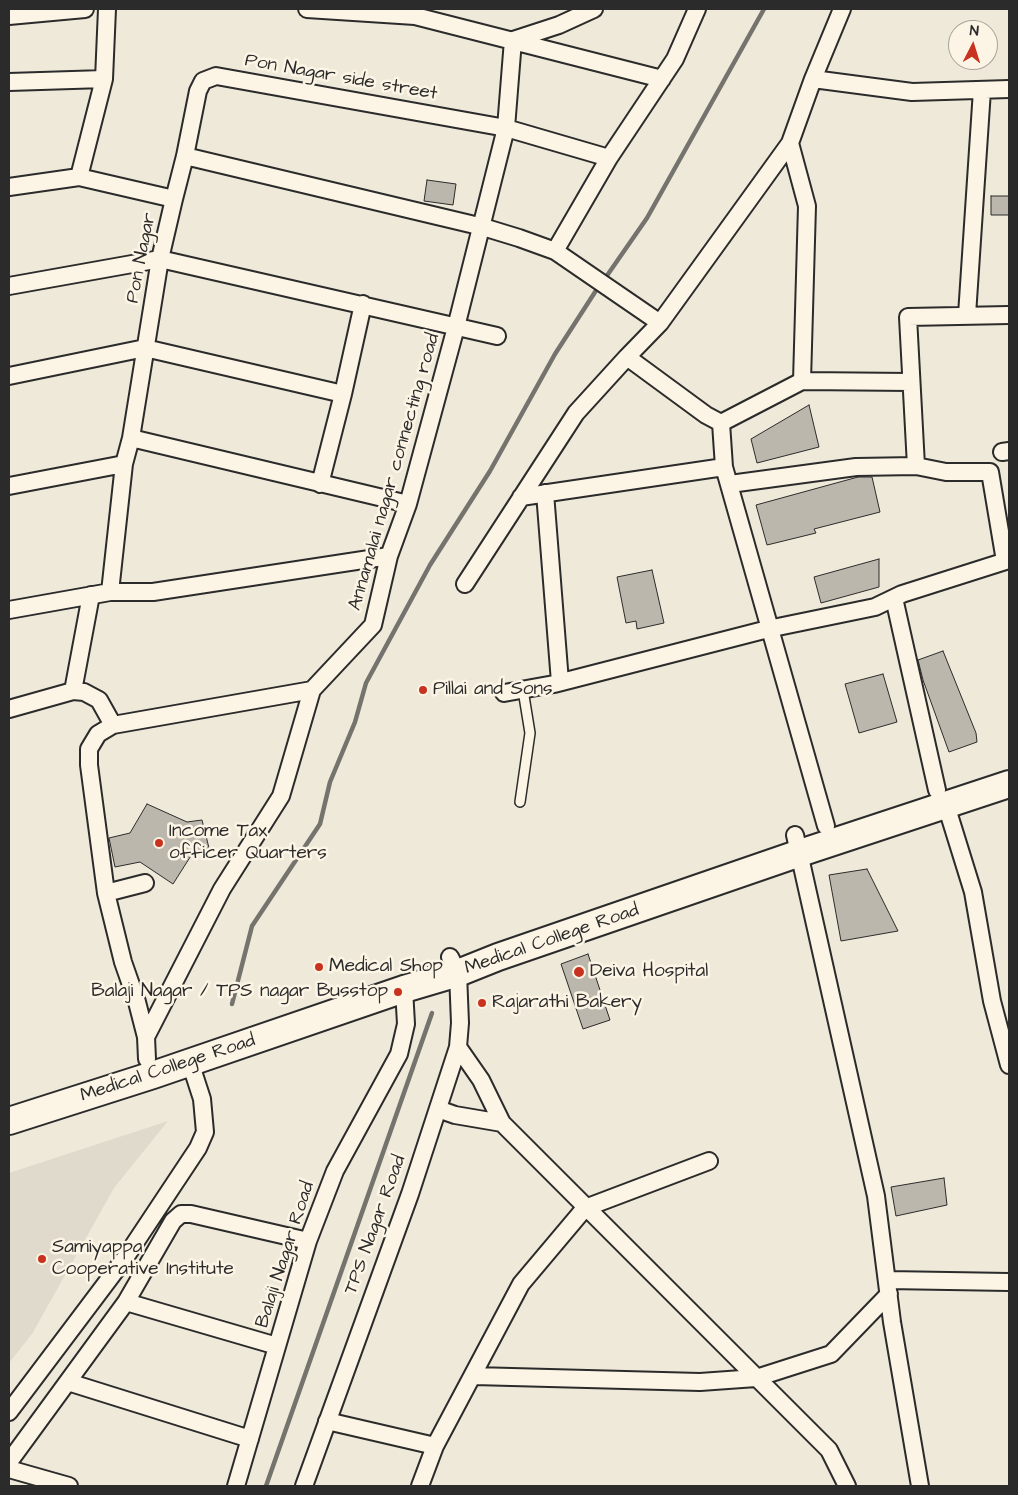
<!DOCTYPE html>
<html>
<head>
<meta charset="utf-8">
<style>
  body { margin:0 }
  #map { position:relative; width:1018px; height:1495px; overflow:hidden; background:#efe9da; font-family:"Architects Daughter",sans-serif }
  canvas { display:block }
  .frame { position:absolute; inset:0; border:10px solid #2b2b2b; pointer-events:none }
  .north { position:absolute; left:948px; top:20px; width:50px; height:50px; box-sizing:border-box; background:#fcf5e5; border:1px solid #a8a49b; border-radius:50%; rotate:5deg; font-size:14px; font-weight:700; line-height:20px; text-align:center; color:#2b2b2b }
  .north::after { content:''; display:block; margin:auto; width:18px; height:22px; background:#c8321e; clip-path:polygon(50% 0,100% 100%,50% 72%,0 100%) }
</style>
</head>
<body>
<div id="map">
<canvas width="1018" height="1495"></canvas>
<div class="frame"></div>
<div class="north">N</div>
</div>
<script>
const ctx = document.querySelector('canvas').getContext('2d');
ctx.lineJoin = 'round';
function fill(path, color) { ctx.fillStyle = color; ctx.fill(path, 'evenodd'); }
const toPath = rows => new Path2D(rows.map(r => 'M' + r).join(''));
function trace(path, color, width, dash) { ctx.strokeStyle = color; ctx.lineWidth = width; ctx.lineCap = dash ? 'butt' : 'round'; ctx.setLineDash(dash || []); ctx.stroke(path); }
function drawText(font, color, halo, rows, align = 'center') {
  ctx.font = font + ' "Architects Daughter",sans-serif'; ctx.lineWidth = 5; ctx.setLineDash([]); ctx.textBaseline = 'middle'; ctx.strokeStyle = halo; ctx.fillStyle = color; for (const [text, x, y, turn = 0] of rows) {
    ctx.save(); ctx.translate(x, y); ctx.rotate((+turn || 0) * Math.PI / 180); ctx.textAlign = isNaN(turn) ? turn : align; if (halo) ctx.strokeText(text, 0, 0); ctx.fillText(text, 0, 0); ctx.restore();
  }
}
fill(toPath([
  [168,1121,114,1188,32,1334,9,1363,9,1173]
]), '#e0dacc');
trace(toPath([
  [606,277,647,218,764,9],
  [232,1004,252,926,320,824,330,782,355,722,366,683,430,565,490,471,555,354,597,289],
  [266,1486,432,1013]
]), '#75736d', 4.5);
const building = toPath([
  [427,180,456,184,453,205,424,201,427,180],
  [991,196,1009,196,1009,215,991,215,991,196],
  [809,405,819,447,757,463,751,439,809,405],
  [858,477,872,477,880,512,814,529,816,533,767,545,756,505,858,477],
  [879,559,879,587,821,603,814,577,879,559],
  [652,570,664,623,637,629,636,621,626,623,617,577,652,570],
  [943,651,976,733,977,742,949,752,923,680,918,660,943,651],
  [883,674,897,722,859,733,845,684,883,674],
  [147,804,187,822,202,820,209,848,194,851,173,884,140,862,115,867,109,838,130,833,147,804],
  [867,869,898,931,841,941,829,875,867,869],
  [588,954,610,1020,583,1029,561,964,588,954],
  [944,1178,947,1205,896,1216,891,1187,944,1178]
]);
fill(building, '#bcb7ac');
trace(building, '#2b2b2b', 1);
const service = toPath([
  [520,802,530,733,523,690]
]);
const minor = toPath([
  [307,9,415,16,662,79],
  [9,16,85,9],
  [813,79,912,92,1009,89],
  [9,82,104,79],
  [185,156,483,227,519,238,555,251,660,323],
  [79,177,104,79,107,9],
  [9,187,79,177,174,199,160,259,131,438,124,464,110,592],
  [174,199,185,156,198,91,203,81,216,76,506,128,513,40,559,25,594,9],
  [555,251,609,158,675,59,697,9],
  [9,286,160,259,497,336],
  [967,315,982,90],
  [9,376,145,348,343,394,363,304],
  [802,381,911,382],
  [721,423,802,381,807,206,790,143],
  [131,438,408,504],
  [1002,452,1009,451],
  [320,484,343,394],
  [730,484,856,467,916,466],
  [9,486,124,464],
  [545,493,560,682],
  [521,497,724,467],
  [1005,561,990,472,946,472,916,466,908,317,1009,315],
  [465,584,576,413,627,357],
  [894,598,937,790],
  [9,610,110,592,153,592,389,556],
  [73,691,91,595],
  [504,693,554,684,768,629,875,607,902,594,1009,560],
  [9,709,73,691,84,692,99,700,113,725],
  [946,805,973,892,992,1001,1009,1065],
  [826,826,724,467,721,423,706,415,627,357,660,323,790,143,813,79,842,9],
  [795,835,876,1196,892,1322,920,1486],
  [145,883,106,893,123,962,137,1002,146,1037,147,1059],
  [106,893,89,765,89,749,98,734,113,725,312,690],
  [146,1037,222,889,281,796,312,690,373,625,389,556,408,504,456,327,506,128,609,158],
  [438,1109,455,1115,502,1123,481,1080,458,1047],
  [502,1123,829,1450,847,1486],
  [888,1280,1009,1282],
  [126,1302,277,1346],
  [474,1376,700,1382,756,1378,831,1354,889,1294],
  [68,1382,250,1439],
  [9,1412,125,1258,198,1148,205,1132,202,1099,190,1062],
  [327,1421,435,1446],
  [9,1462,126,1302,173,1221,181,1214,191,1214,308,1241],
  [9,1469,69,1486],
  [236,1486,308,1241,335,1171,399,1054,406,1024,404,989],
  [304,1486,410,1194,458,1047,460,1023,458,973,450,957],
  [420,1486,435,1446,521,1284,585,1208,709,1161]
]);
const primary = toPath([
  [9,1121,153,1075,404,989,458,973,498,957,800,853,1009,784]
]);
trace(service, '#2b2b2b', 12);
trace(minor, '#2b2b2b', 20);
trace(primary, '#2b2b2b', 30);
trace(service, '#fcf5e5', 9);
trace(minor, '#fcf5e5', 16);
trace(primary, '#fcf5e5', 26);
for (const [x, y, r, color] of [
  [423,690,5,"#c8321e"],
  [159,843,5,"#c8321e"],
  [319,967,5,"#c8321e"],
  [579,972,6,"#c8321e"],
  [398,992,5,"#c8321e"],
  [482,1003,5,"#c8321e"],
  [42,1259,5,"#c8321e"]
]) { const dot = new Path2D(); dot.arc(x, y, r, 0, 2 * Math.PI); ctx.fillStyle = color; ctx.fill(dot); trace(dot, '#fcf5e5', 2); }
drawText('19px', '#2b2b2b', '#fcf5e5', [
  ["Pon Nagar side street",341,78,10],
  ["Pon Nagar",142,258,-79],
  ["Annamalai nagar connecting road",395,472,-74],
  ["Medical College Road",552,940,-19],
  ["Medical College Road",168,1069,-18],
  ["TPS Nagar Road",376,1225,-70],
  ["Balaji Nagar Road",286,1255,-72]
]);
drawText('19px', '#2b2b2b', '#fcf5e5', [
  ["Pillai and Sons",433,690],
  ["Income Tax",169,832],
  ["officer Quarters",169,854],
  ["Medical Shop",329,967],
  ["Deiva Hospital",590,972],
  ["Balaji Nagar / TPS nagar Busstop",388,992,"right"],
  ["Rajarathi Bakery",492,1003],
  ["Samiyappa",52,1248],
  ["Cooperative Institute",52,1270]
], 'left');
</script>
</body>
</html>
